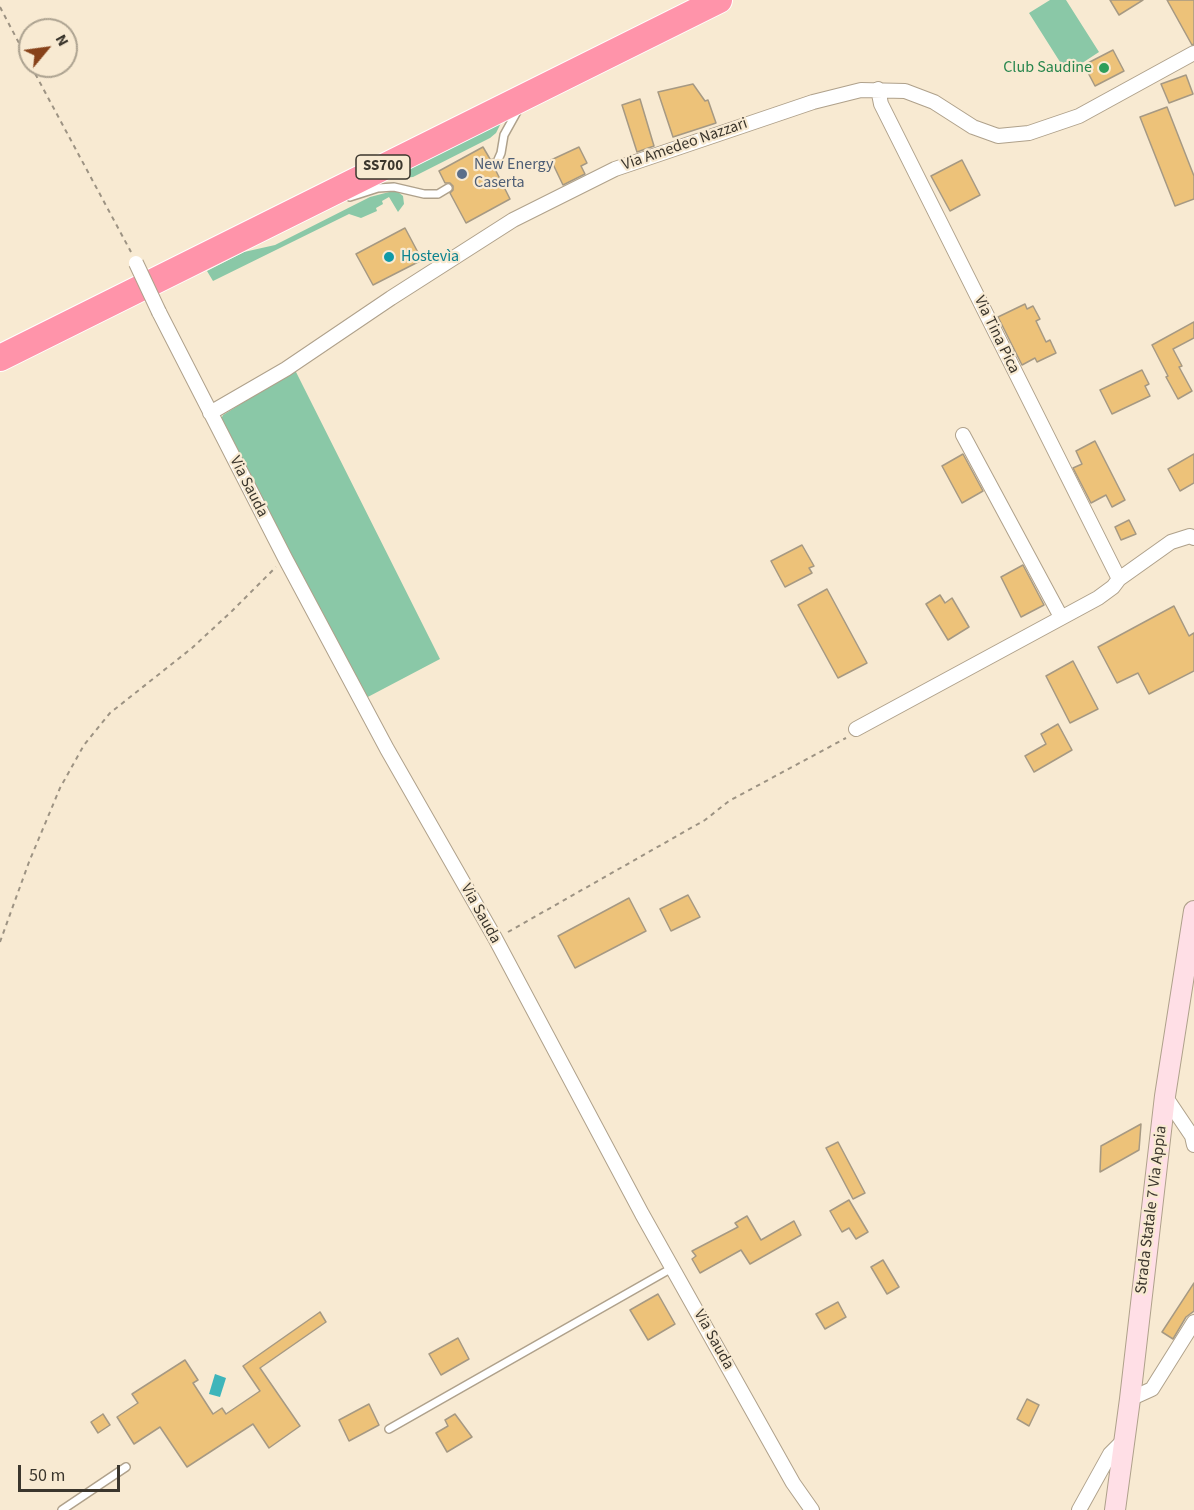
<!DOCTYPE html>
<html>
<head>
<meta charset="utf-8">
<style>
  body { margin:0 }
  #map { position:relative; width:1194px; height:1510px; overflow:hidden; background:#f8ead2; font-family:"Source Sans 3",sans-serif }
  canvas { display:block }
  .north { position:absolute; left:18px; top:18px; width:60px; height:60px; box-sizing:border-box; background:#f8ead2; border:2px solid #aca290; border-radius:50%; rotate:61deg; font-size:16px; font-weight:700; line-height:24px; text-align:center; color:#3b362d }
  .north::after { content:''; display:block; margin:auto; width:21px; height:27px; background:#87421a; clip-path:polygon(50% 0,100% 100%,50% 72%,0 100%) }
  .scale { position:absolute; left:18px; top:1465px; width:102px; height:27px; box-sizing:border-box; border:3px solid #3b362d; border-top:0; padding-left:8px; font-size:18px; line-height:21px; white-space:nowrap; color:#3b362d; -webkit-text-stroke:4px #f8ead2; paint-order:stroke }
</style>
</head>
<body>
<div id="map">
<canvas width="1194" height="1510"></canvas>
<div class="north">N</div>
<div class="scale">50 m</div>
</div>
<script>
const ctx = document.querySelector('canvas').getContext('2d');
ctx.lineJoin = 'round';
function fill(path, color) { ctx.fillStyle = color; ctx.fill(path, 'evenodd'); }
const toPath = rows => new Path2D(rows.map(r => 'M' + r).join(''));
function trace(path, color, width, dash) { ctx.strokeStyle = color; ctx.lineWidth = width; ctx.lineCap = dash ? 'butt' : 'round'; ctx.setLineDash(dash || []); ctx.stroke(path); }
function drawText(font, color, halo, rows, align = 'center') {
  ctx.font = font + ' "Source Sans 3",sans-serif'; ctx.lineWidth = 4.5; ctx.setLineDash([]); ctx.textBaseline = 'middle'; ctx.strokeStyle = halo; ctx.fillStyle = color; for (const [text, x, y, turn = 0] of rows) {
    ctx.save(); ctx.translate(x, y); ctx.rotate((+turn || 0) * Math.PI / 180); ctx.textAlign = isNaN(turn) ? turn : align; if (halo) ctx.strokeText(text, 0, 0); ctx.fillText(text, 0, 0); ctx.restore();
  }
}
fill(toPath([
  [1050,0,1066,0,1099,52,1067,73,1029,13],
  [501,123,496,133,490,138,413,177,392,179,393,176],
  [393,191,398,192,403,196,404,204,398,212,389,197,382,201,383,204,376,208,377,211,361,218,349,214,213,281,207,271,244,252,275,245,370,197],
  [295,370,440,659,364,699,220,421,223,415]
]), '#8ac8a7');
fill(toPath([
  [215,1374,226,1378,220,1397,209,1394]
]), '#3eb5ba');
const building = toPath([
  [1110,0,1143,0,1119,15,1110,0],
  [1167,0,1194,0,1194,44,1192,45,1167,0],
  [1113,50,1124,71,1095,86,1084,65,1113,50],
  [1186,75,1193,94,1169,103,1161,84,1186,75],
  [693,84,705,101,708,100,716,123,673,137,658,92,693,84],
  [640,99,654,146,637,152,622,105,640,99],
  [1167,107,1194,176,1194,199,1175,206,1140,117,1167,107],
  [483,147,490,159,487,163,487,167,491,169,495,169,510,199,466,223,450,193,453,190,453,186,450,183,445,183,439,171,483,147],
  [579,147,587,163,581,166,585,174,563,185,551,160,579,147],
  [962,160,980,195,950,211,931,176,962,160],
  [405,228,422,260,373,285,356,254,405,228],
  [1025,304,1027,309,1033,306,1040,319,1036,321,1046,342,1050,340,1056,353,1037,362,1035,358,1022,365,998,317,1025,304],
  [1194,322,1194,338,1173,349,1182,366,1179,367,1192,391,1178,399,1166,377,1168,376,1152,345,1194,322],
  [1142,370,1149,384,1145,386,1150,396,1112,414,1100,390,1142,370],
  [1095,441,1125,500,1112,507,1106,495,1091,503,1073,468,1082,464,1076,451,1095,441],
  [963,454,983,491,962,503,942,466,963,454],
  [1194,454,1194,483,1180,491,1168,469,1194,454],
  [1129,520,1136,534,1121,540,1115,527,1129,520],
  [802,545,814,566,809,568,812,573,785,587,771,561,802,545],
  [1023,565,1044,605,1021,617,1001,577,1023,565],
  [827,589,867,663,838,678,798,605,827,589],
  [940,595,945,603,952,598,969,627,948,640,926,604,940,595],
  [1174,606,1189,636,1194,633,1194,671,1149,694,1138,673,1117,683,1098,647,1174,606],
  [1073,661,1098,709,1070,723,1046,676,1073,661],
  [1058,724,1072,750,1034,772,1025,756,1046,744,1041,734,1058,724],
  [688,895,700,917,671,931,660,909,688,895],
  [629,898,646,931,575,968,558,936,629,898],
  [1141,1124,1139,1150,1100,1172,1101,1146,1141,1124],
  [838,1142,865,1193,853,1199,826,1148,838,1142],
  [849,1200,868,1232,856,1239,849,1228,842,1232,830,1211,849,1200],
  [747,1216,761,1240,794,1221,801,1235,750,1264,741,1250,700,1273,692,1259,696,1256,692,1251,738,1227,735,1223,747,1216],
  [883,1260,899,1287,887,1294,871,1267,883,1260],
  [1194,1283,1194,1311,1186,1317,1173,1339,1162,1332,1194,1283],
  [658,1294,675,1324,648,1340,630,1310,658,1294],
  [838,1302,846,1317,825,1329,816,1314,838,1302],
  [320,1312,326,1322,260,1368,300,1426,269,1448,253,1424,187,1467,160,1427,134,1444,117,1417,138,1403,132,1394,185,1360,198,1380,193,1383,213,1414,222,1408,226,1414,260,1391,243,1366,320,1312],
  [458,1338,469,1359,441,1375,429,1354,458,1338],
  [1027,1399,1039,1405,1029,1426,1017,1419,1027,1399],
  [369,1404,379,1425,349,1441,339,1420,369,1404],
  [103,1414,110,1425,98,1433,91,1422,103,1414],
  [455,1414,472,1437,447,1452,436,1433,448,1426,445,1420,455,1414]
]);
fill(building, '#edc279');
trace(building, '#a69983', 1.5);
const lane = toPath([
  [492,164,497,162,501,153,504,135,519,108],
  [350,197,378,188,394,187,424,194,438,194,448,188],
  [389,1429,672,1268],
  [62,1510,126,1467]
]);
const street = toPath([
  [878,89,881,104,1119,579,1171,542,1190,536,1194,538],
  [159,312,285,558,387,749,495,938,642,1214,793,1483,812,1510],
  [210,413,286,369,391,298,513,220,615,169,813,102,861,90,905,91,934,102,973,127,998,136,1029,133,1079,116,1194,53],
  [963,435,1061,617],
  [856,729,1098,598,1113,587,1119,579],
  [1165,1096,1192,1136,1194,1145],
  [1130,1399,1152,1389,1194,1322],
  [1079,1510,1110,1454,1124,1440]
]);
const secondary = toPath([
  [1115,1510,1130,1399,1165,1096,1194,911]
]);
const highway = toPath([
  [0,358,719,0]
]);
trace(lane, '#afa18b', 10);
trace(street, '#afa18b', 16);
trace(secondary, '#afa18b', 22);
trace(highway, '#fff', 28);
trace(toPath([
  [0,7,30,64],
  [31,66,131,252],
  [508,932,705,820,729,801,846,738],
  [0,942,29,862,60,788,84,745,110,713,192,648,232,611,276,567]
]), '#9d9383', 2, [4.5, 4.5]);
trace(lane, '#fff', 7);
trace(street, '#fff', 14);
trace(secondary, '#ffdfe6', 20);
trace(highway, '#ff94aa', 26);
const streetBridge = toPath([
  [136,263,159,312]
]);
trace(streetBridge, '#afa18b', 16, []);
trace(streetBridge, '#fff', 14);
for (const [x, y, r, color] of [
  [1104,68,6,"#2e9e5b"],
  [462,174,6,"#5c6f8a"],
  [389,257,6,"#0f9aa8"]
]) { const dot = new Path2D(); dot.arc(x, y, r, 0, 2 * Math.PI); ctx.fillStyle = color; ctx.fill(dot); trace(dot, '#f8ead2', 2); }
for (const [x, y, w] of [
  [383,167,54]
]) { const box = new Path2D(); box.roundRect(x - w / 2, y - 12, w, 24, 4.5); ctx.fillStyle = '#f8ead2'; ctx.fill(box); trace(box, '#3b362d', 1.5); }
drawText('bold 15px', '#3b362d', null, [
  ["SS700",383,167]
]);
drawText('16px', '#27864d', '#f8ead2', [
  ["Club Saudine",1092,68]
], 'right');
drawText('16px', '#3b362d', '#f8ead2', [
  ["Via Amedeo Nazzari",685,145,-19],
  ["Via Tina Pica",996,335,64],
  ["Via Sauda",248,487,63],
  ["Via Sauda",480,914,61],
  ["Strada Statale 7 Via Appia",1152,1210,-83],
  ["Via Sauda",713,1340,61]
]);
drawText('16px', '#4e5e75', '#f8ead2', [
  ["New Energy",474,165],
  ["Caserta",474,183]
], 'left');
drawText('16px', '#0d838f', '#f8ead2', [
  ["Hostevìa",401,257]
], 'left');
</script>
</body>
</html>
